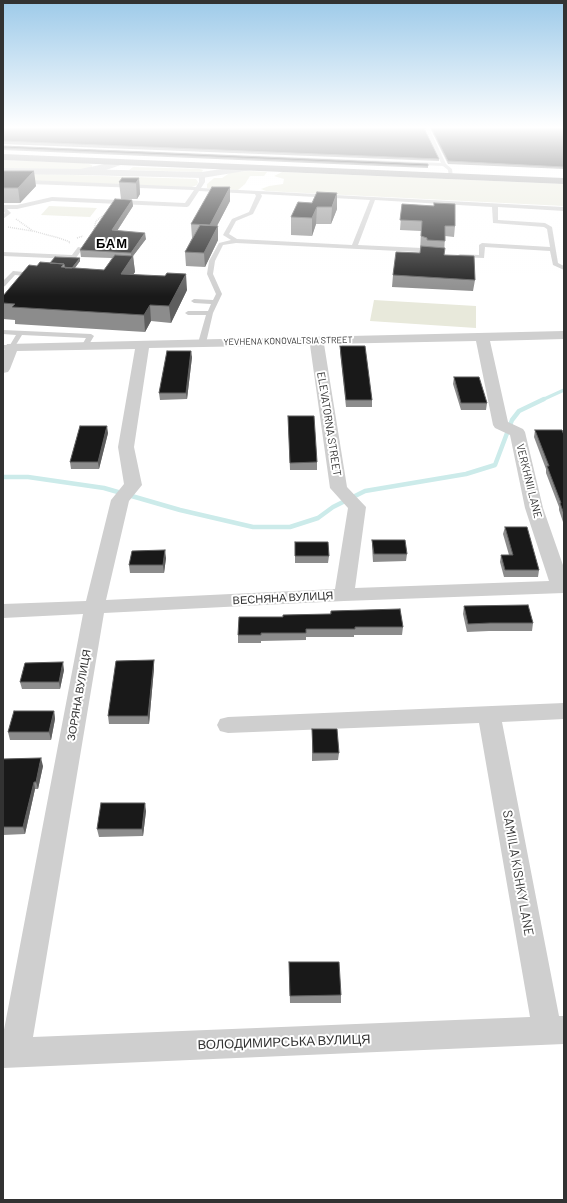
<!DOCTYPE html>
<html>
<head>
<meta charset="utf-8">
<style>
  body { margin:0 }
  #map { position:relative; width:567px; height:1203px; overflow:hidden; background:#fff; font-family:Barlow,sans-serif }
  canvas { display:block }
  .frame { position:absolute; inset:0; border:4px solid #323232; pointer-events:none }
</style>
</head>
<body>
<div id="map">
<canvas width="567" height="1203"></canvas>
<div class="frame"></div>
</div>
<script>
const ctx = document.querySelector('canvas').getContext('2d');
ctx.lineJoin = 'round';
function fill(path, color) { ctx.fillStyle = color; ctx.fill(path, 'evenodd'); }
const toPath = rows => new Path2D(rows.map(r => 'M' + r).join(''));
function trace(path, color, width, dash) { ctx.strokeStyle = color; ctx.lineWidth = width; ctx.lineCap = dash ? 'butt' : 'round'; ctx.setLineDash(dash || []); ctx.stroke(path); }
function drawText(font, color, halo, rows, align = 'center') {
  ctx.font = font + ' Barlow,sans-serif'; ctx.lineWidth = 4; ctx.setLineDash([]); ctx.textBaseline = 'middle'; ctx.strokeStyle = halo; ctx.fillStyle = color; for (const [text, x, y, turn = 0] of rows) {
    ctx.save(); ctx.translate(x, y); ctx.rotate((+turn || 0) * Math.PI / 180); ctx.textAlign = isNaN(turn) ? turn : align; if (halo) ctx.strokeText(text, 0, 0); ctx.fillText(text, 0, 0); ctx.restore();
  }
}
fill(toPath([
  [3,160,85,163,92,165,92,168,84,170,3,168],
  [133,167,200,169,203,170,202,172,129,170],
  [248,171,267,172,264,176,250,176,245,184,238,190,207,188,207,184,214,178,222,178,231,172],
  [282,172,564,184,564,206,266,191,261,189,269,186,283,184,284,179,274,176],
  [42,174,196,179,198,182,197,185,189,188,3,180,20,175],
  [49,206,97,208,90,217,41,215],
  [374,300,476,306,476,328,370,321]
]), '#e8e9db');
trace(toPath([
  [542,400,564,390]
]), '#ccebea', 3.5);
trace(toPath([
  [3,477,28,477,104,488,180,510,253,527,290,527,318,518,333,507,365,491,466,474,495,465,512,420,519,411,544,399]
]), '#ccebea', 4.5);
trace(toPath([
  [16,219,33,231,59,238,70,242,69,243],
  [8,227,32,231],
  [93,234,96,221,106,213],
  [77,238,83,236]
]), '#ccc', 1.5, [1, 1]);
fill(toPath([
  [425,128,429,128,446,164,452,169,453,177,449,177,448,170,443,166,113,152,111,151,113,150,441,163,425,128],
  [202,173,205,175,205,182,201,188,564,207,564,211,498,207,498,220,545,223,552,227,558,263,564,266,564,270,553,265,550,251,485,247,484,258,458,257,458,255,460,254,479,255,479,245,482,243,550,247,547,229,544,227,493,223,492,207,375,200,358,245,422,248,425,250,424,252,430,253,430,255,419,255,419,252,236,243,223,245,215,261,213,274,222,294,213,313,206,343,202,345,198,343,206,315,188,315,185,313,188,311,208,311,211,304,194,303,191,301,194,299,213,300,216,294,207,274,209,261,219,243,231,240,223,235,232,219,249,212,256,196,255,194,199,191,189,206,187,207,52,201,17,209,7,209,11,213,3,219,3,214,5,213,3,211,3,205,17,205,52,197,185,203,194,190,3,183,3,179,196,187,199,182,199,175,202,173],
  [261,194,370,200,352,245,237,239,229,234,236,221,253,214,262,196,261,194],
  [78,247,83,248,76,258,74,259,3,256,3,252,72,255,78,247],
  [13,271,35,273,38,275,35,277,15,275,5,286,3,287,3,281,13,271],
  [3,330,91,334,94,336,88,346,86,347,82,345,86,338,22,335,14,348,3,349,3,345,10,345,16,335,3,334,3,330]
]), '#cfcfcf');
fill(toPath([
  [247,165,252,168,251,170,202,178,80,175,75,172,80,169,202,172,247,165],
  [564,331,564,339,490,341,508,422,523,429,525,432,543,508,564,568,564,593,344,601,104,613,33,1037,530,1017,479,723,228,733,220,731,217,725,220,719,228,717,564,703,564,719,502,722,559,1016,564,1016,564,1044,3,1068,3,1035,83,614,3,618,3,604,86,601,111,500,124,484,118,447,135,349,17,351,10,369,8,372,3,373,3,352,7,344,564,331],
  [476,341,493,425,495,428,510,435,525,508,549,581,355,588,366,507,347,487,324,344,476,341],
  [310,345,330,488,348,508,335,589,106,600,129,501,142,485,134,447,149,348,310,345]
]), '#cfcfcf');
fill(toPath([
  [120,159,125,162,124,164,106,170,80,175,3,174,3,168,80,169,100,165,120,159]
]), '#cfcfcf');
fill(toPath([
  [3,154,564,178,564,184,3,160,3,154]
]), '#a2a2a2');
fill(toPath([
  [3,128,439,159,439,161,3,144],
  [430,128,564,128,564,169,448,164],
  [3,146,428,164,428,168,3,150],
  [3,171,36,186,20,203,3,203],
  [139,178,140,194,137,199,121,199,119,182],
  [230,187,230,201,217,226,218,240,205,267,186,266,185,252,192,238,191,224],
  [317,192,337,209,331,224,316,224,312,236,291,235,291,217,312,203],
  [132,200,133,206,117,231,146,239,133,256,135,272,133,274,187,290,171,323,151,321,145,332,15,324,15,320,3,319,3,296,37,266,80,258,80,261,75,268,104,270,112,258,81,257,80,250],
  [402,204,455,226,454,237,445,236,444,255,475,280,473,291,392,287,393,275,420,253,421,231,400,230],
  [340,346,372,400,372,407,346,407,340,352],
  [192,357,187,399,160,400,159,393],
  [454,377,487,403,486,410,461,410,453,384],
  [288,416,317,462,317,470,290,470],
  [535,430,564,435,564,525,559,510,559,507,546,473,546,469,534,437],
  [108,433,99,469,71,469,70,462],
  [505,527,539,570,538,577,504,577,500,562,501,555,509,555,503,534],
  [372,540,407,554,406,561,373,562,372,547],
  [295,542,329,556,328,563,295,563],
  [166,558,164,573,130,573,129,565],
  [464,606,533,623,532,631,489,631,467,632,463,614],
  [331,611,403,627,402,635,354,635,354,637,306,637,306,640,261,641,261,643,238,643,238,635,283,617,330,614],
  [154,668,149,724,109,724,108,716],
  [64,670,60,689,22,689,20,682],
  [54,711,55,719,51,740,10,740,8,732],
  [312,729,339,753,338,760,312,761],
  [3,759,43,766,38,789,35,789,25,834,3,835],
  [146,811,143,836,99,837,97,829],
  [289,962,341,995,341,1003,290,1003]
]), '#8c8c8c');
fill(toPath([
  [34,171,36,186,20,203,18,188],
  [139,178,140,194,137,199,136,183],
  [230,187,230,201,210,239,210,225],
  [337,193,337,209,331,224,332,207],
  [132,200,133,206,113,237,112,230],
  [317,207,316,224,312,236,312,218],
  [218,226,218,240,205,267,204,253],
  [145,233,146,239,133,256,135,272,123,290,121,274,131,259,131,253],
  [80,258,80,261,71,273,71,270],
  [186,274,187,290,171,323,169,306],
  [150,305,151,321,145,332,144,315],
  [191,351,192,357,187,399,186,393],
  [107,426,108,433,99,469,98,462],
  [165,550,166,558,164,573,163,565],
  [154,660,154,668,149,724,148,716],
  [63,662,64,670,60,689,59,682],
  [54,711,55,719,51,740,49,732],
  [41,758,43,766,38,789,36,782],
  [34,782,35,789,25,834,23,827],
  [145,803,146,811,143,836,142,829]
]), '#5e5e5e');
const building = toPath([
  [3,128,424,128,439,159,3,141,3,128],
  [431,128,564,128,564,167,448,161,431,128],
  [3,146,428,164,428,166,3,148,3,146],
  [3,171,34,171,18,188,3,188,3,171],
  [122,178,139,178,136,183,119,182,122,178],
  [212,187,230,187,210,225,191,224,212,187],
  [317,192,337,193,332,207,317,207,312,218,291,217,298,202,312,203,317,192],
  [115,199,132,200,112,230,145,233,131,253,80,250,115,199],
  [434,203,455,204,455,226,445,226,445,241,427,240,427,238,421,236,422,221,400,220,402,204,434,206,434,203],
  [200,225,218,226,204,253,185,252,200,225],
  [421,246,445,248,444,255,474,256,475,280,393,275,396,252,420,253,421,246],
  [115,255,133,256,121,274,165,276,167,273,186,274,169,306,150,305,144,315,12,307,15,304,3,303,3,296,29,265,37,266,40,262,64,264,61,267,104,270,115,255],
  [55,257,80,258,72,268,65,268,64,264,50,263,55,257],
  [340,346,365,346,372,400,346,400,340,346],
  [167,351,191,351,186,393,159,393,167,351],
  [454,377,479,377,487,403,461,403,454,377],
  [288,416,314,416,317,462,290,463,288,416],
  [80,426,107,426,98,462,70,462,80,426],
  [535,430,562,430,564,435,564,514,560,503,561,503,547,466,549,466,535,430],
  [505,527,527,527,539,570,505,570,501,555,513,555,505,527],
  [372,540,405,540,407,554,374,554,372,540],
  [295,542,328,542,329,556,295,556,295,542],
  [165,550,163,565,129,565,132,551,165,550],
  [528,605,533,623,490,623,468,624,464,606,528,605],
  [400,609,403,627,355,627,355,629,306,629,306,633,261,633,261,635,238,635,239,617,283,617,283,615,331,614,331,611,400,609],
  [154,660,148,716,108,716,116,661,154,660],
  [63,662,59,682,20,682,25,663,63,662],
  [14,711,54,711,49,732,8,732,14,711],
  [312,729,337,729,339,753,313,753,312,729],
  [41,758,36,782,34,782,23,827,3,827,3,759,41,758],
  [101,803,145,803,142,829,97,829,101,803],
  [289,962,339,962,341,995,290,996,289,962]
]);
fill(building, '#191919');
trace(building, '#5e5e5e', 1);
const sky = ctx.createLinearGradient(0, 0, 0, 296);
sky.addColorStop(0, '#9dcae9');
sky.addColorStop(0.43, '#fff');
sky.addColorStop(1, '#ffffff00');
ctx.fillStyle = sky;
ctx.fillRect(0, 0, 567, 296);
drawText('9px', '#323232', '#fff', [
  ["YEVHENA KONOVALTSIA STREET",288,341,-1]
]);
drawText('11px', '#323232', '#fff', [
  ["ELEVATORNA STREET",329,424,81],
  ["VERKHNII LANE",529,481,76],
  ["ВЕСНЯНА ВУЛИЦЯ",283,598,-3],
  ["ЗОРЯНА ВУЛИЦЯ",79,695,-80]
]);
ctx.letterSpacing = '1px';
drawText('bold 13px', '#000', '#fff', [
  ["БАМ",112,244]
]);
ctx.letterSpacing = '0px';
drawText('13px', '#323232', '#fff', [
  ["SAMIILA KISHKY LANE",518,873,80],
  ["ВОЛОДИМИРСЬКА ВУЛИЦЯ",284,1042,-2]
]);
</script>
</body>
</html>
